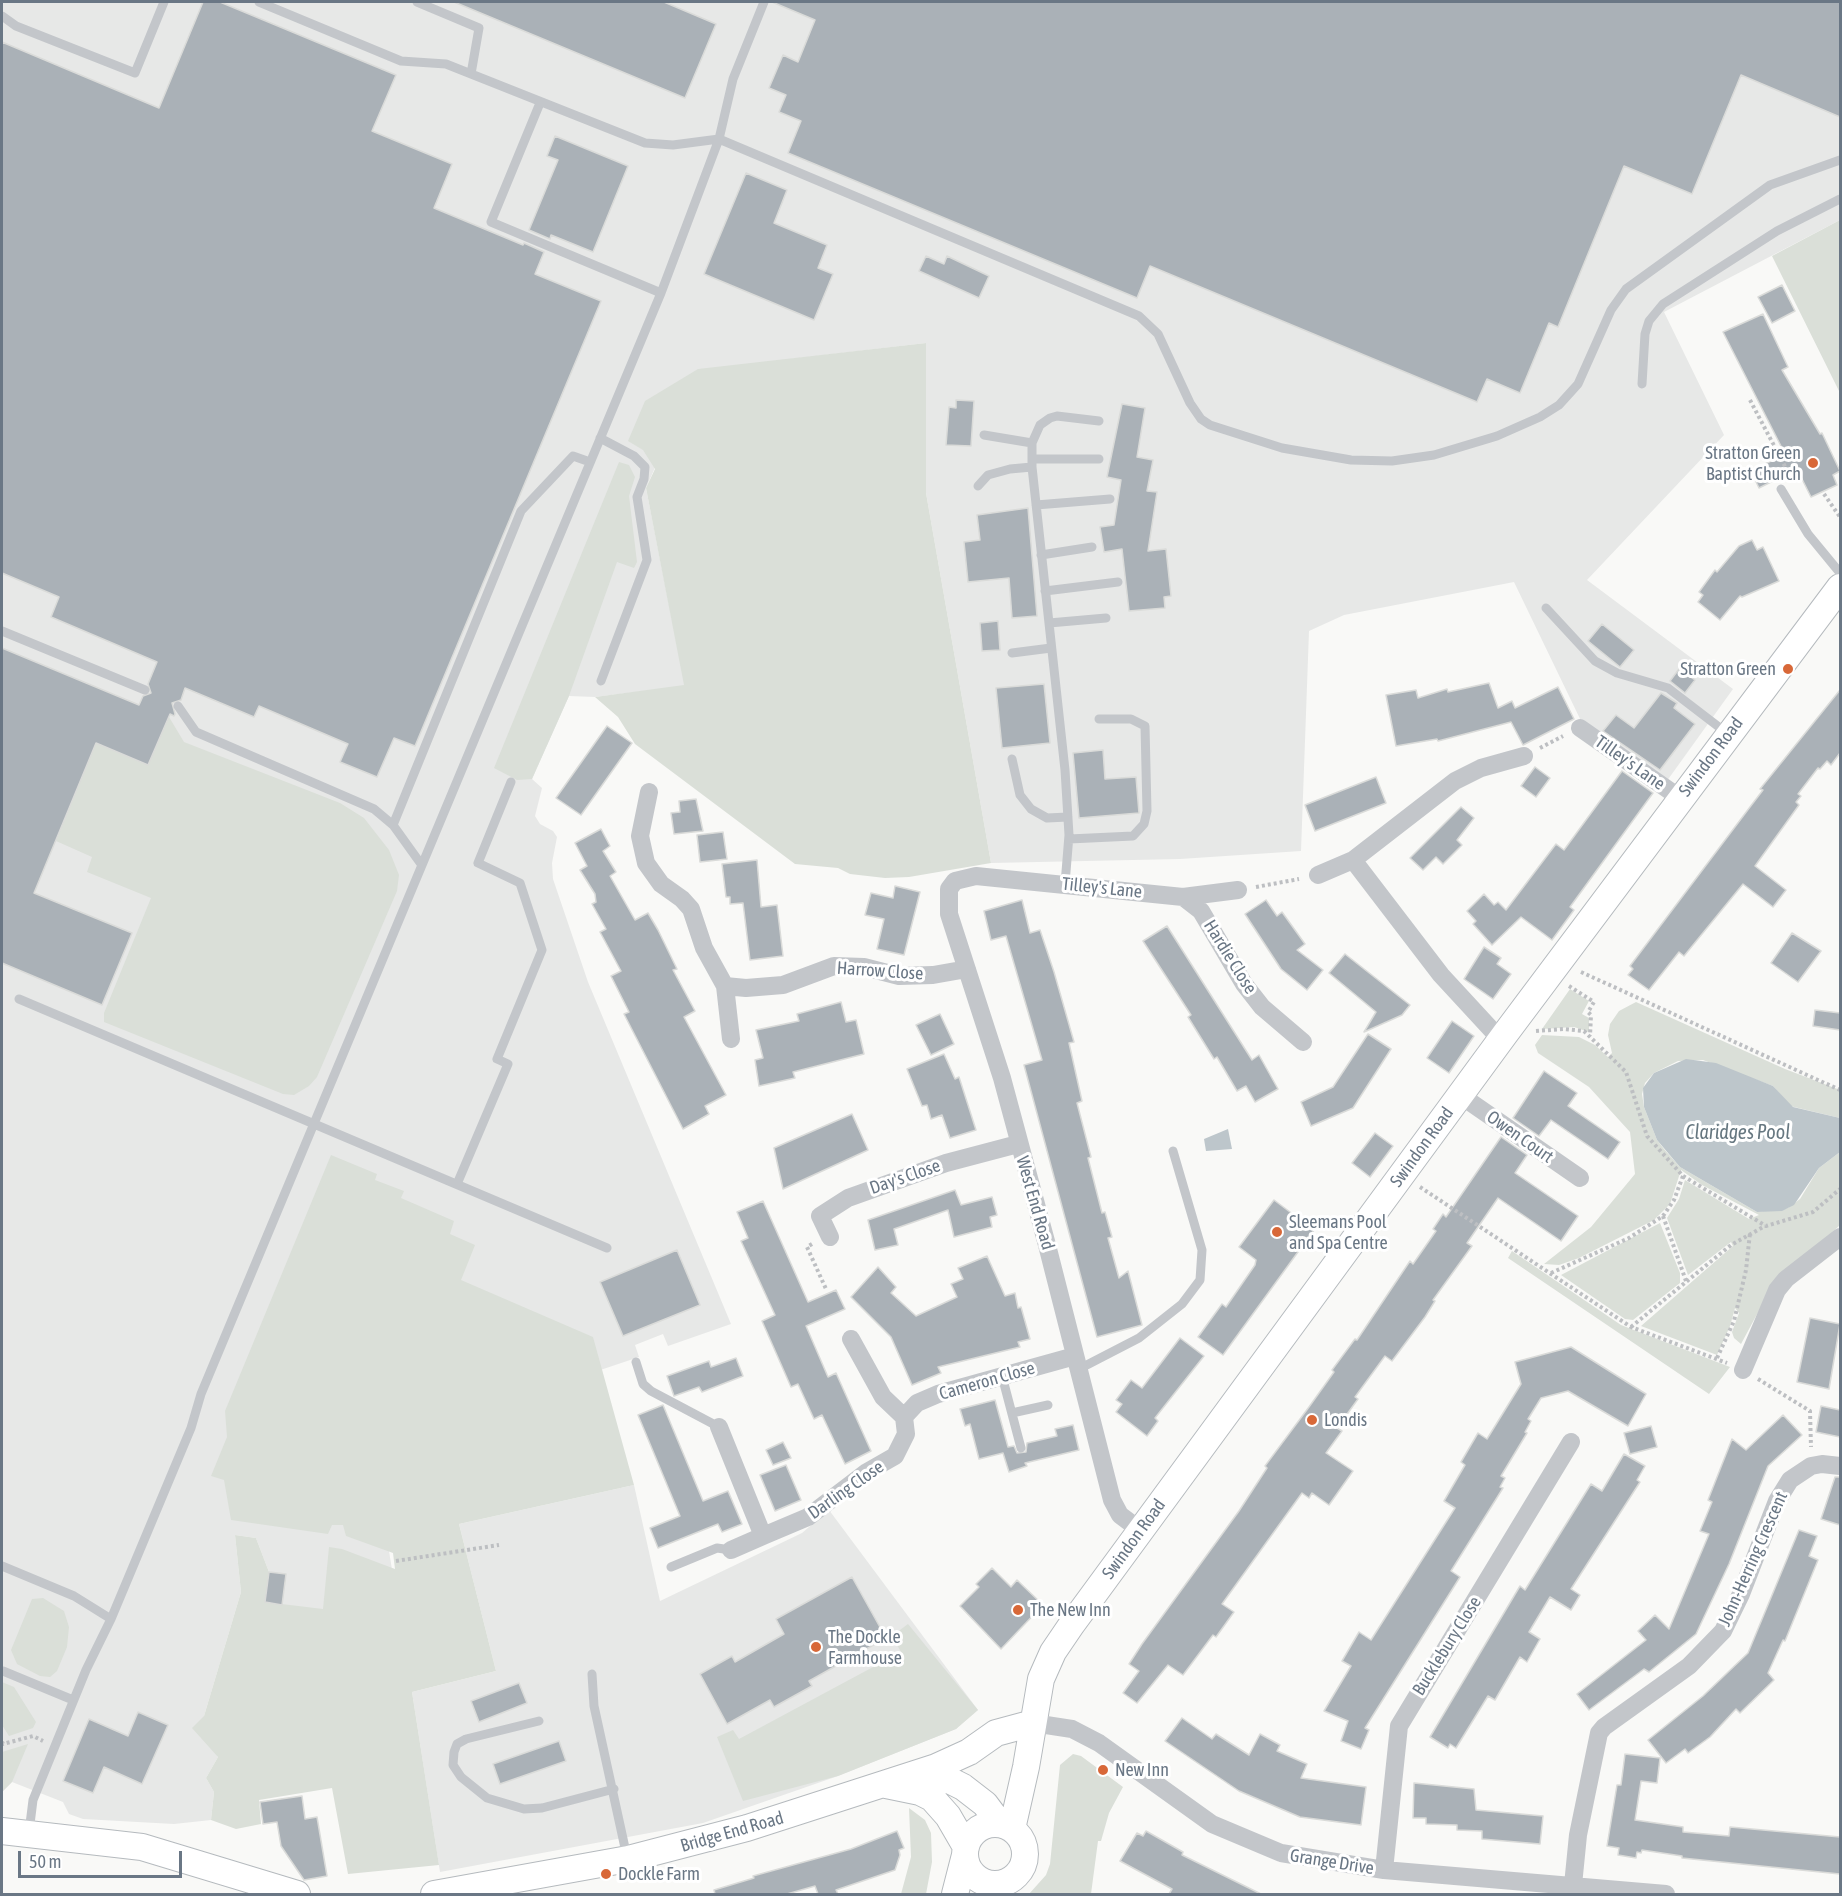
<!DOCTYPE html>
<html>
<head>
<meta charset="utf-8">
<style>
  body { margin:0 }
  #map { position:relative; width:1842px; height:1896px; overflow:hidden; background:#f9f9f7; font-family:"Asap Condensed",sans-serif }
  canvas { display:block }
  .frame { position:absolute; inset:0; border:3px solid #6a7785; pointer-events:none }
  .scale { position:absolute; left:18px; top:1851px; width:164px; height:27px; box-sizing:border-box; border:3px solid #6a7785; border-top:0; padding-left:8px; font-size:18px; line-height:21px; white-space:nowrap; color:#6a7785; -webkit-text-stroke:4px #fff; paint-order:stroke }
</style>
</head>
<body>
<div id="map">
<canvas width="1842" height="1896"></canvas>
<div class="frame"></div>
<div class="scale">50 m</div>
</div>
<script>
const ctx = document.querySelector('canvas').getContext('2d');
ctx.lineJoin = 'round';
function fill(path, color) { ctx.fillStyle = color; ctx.fill(path, 'evenodd'); }
const toPath = rows => new Path2D(rows.map(r => 'M' + r).join(''));
function trace(path, color, width, dash) { ctx.strokeStyle = color; ctx.lineWidth = width; ctx.lineCap = dash ? 'butt' : 'round'; ctx.setLineDash(dash || []); ctx.stroke(path); }
function drawText(font, color, halo, rows, align = 'center') {
  ctx.font = font + ' "Asap Condensed",sans-serif'; ctx.lineWidth = 6; ctx.setLineDash([]); ctx.textBaseline = 'middle'; ctx.strokeStyle = halo; ctx.fillStyle = color; for (const [text, x, y, turn = 0] of rows) {
    ctx.save(); ctx.translate(x, y); ctx.rotate((+turn || 0) * Math.PI / 180); ctx.textAlign = isNaN(turn) ? turn : align; if (halo) ctx.strokeText(text, 0, 0); ctx.fillText(text, 0, 0); ctx.restore();
  }
}
fill(toPath([
  [2,2,1840,2,1840,220,1664,312,1724,435,1587,580,1733,689,1664,785,1583,725,1514,582,1344,615,1309,631,1301,851,1180,859,991,863,926,493,926,343,698,370,646,488,685,686,595,697,569,696,532,779,542,788,535,816,540,824,553,831,557,837,552,863,553,879,588,982,731,1324,668,1346,663,1334,635,1345,639,1357,372,1447,412,1692,496,1671,459,1524,634,1485,660,1601,802,1533,829,1510,978,1710,956,1729,838,1776,703,1823,440,1872,412,1692,263,1608,269,1572,256,1538,235,1535,241,1592,204,1716,218,1757,206,1778,214,1792,211,1820,174,1824,83,1819,69,1814,63,1802,12,1782,2,1792]
]), '#e7e8e7');
fill(toPath([
  [1840,220,1840,393,1772,256],
  [926,343,926,493,991,863,909,877,885,878,850,874,838,868,795,864,635,744,618,717,595,697,684,685,646,488,655,469,643,450,628,441,645,401,698,369],
  [619,462,629,465,635,477,629,496,637,562,634,568,617,562,569,696,532,779,517,780,494,768],
  [169,717,184,742,340,803,364,818,389,850,399,875,397,891,317,1077,309,1086,294,1095,283,1094,104,1022,104,1013,151,898,87,872,92,857,56,841,96,743,148,765],
  [1570,989,1589,1001,1582,1014,1589,1018,1589,1032,1574,1027,1542,1029],
  [1636,1002,1785,1069,1840,1090,1840,1118,1790,1106,1773,1086,1703,1060,1678,1061,1654,1073,1645,1083,1642,1094,1644,1107,1657,1140,1664,1149,1680,1167,1757,1212,1788,1208,1800,1199,1819,1168,1840,1152,1840,1225,1770,1290,1741,1344,1734,1338,1732,1332,1739,1313,1735,1308,1730,1326,1717,1355,1641,1326,1733,1246,1731,1242,1688,1275,1667,1218,1679,1199,1685,1180,1749,1219,1759,1215,1702,1185,1681,1170,1670,1204,1654,1220,1579,1258,1559,1265,1544,1264,1591,1227,1635,1174,1630,1132,1589,1087,1538,1053,1535,1045,1542,1035,1579,1037,1595,1045,1608,1057,1612,1053,1608,1035,1610,1024,1619,1011],
  [331,1155,377,1174,375,1180,404,1191,401,1198,454,1221,450,1234,475,1245,461,1280,593,1337,634,1485,459,1524,496,1671,412,1692,439,1865,348,1874,332,1788,259,1800,261,1824,236,1829,211,1820,214,1792,206,1778,218,1757,192,1728,204,1716,241,1592,235,1535,256,1538,269,1572,265,1602,323,1609,329,1547,342,1549,395,1569,393,1553,346,1536,343,1525,332,1525,328,1534,231,1520,224,1480,211,1476,227,1437,225,1411],
  [1660,1223,1680,1273,1680,1283,1633,1320,1625,1319,1561,1275],
  [1512,1251,1621,1325,1730,1367,1709,1394,1508,1258],
  [43,1598,64,1611,69,1627,67,1647,57,1671,50,1677,40,1676,17,1664,11,1650,32,1599],
  [908,1624,978,1710,956,1729,838,1776,743,1801,717,1737,733,1730,739,1739,901,1652,892,1636],
  [2,1682,14,1687,36,1722,33,1728,9,1736,2,1725],
  [28,1744,12,1782,2,1792,2,1752],
  [1073,1754,1081,1756,1123,1787,1109,1813,1101,1841,1098,1841,1091,1894,1029,1894,1046,1875,1050,1864,1060,1765],
  [909,1808,925,1820,931,1833,932,1862,926,1894,901,1894,911,1857]
]), '#dadfd8');
fill(toPath([
  [1686,1059,1716,1063,1773,1086,1793,1107,1840,1118,1840,1152,1819,1168,1794,1205,1782,1211,1757,1212,1680,1167,1657,1140,1644,1107,1643,1088,1654,1073],
  [1228,1129,1232,1149,1206,1151,1204,1139]
]), '#bdc6cb');
const building = toPath([
  [203,2,220,2,396,75,372,131,452,164,434,208,523,245,524,243,544,252,535,274,601,301,415,746,394,738,377,777,340,762,348,744,259,706,254,717,185,688,181,700,172,703,175,714,174,716,170,714,148,765,96,743,34,893,132,933,102,1005,2,963,2,648,139,705,143,696,151,693,148,684,157,662,51,617,59,597,2,573,2,42,159,108,203,2],
  [454,2,664,2,716,24,685,98,454,2],
  [772,2,1840,2,1840,117,1741,75,1692,194,1624,166,1558,327,1549,323,1520,393,1487,379,1477,402,1150,266,1137,298,788,153,801,121,779,112,786,95,769,88,783,55,798,62,815,20,772,2],
  [555,136,628,166,593,252,551,235,550,239,529,230,558,160,547,156,555,136],
  [746,173,787,190,774,223,827,245,818,268,833,274,814,320,704,274,746,173],
  [926,256,944,264,947,256,989,276,979,298,919,271,926,256],
  [1782,285,1795,311,1772,323,1758,297,1782,285],
  [1763,314,1788,367,1782,370,1820,434,1822,433,1840,471,1833,475,1837,485,1811,497,1797,469,1759,488,1751,471,1785,454,1723,332,1763,314],
  [956,400,974,401,971,446,946,445,949,407,956,408,956,400],
  [1122,404,1145,408,1137,457,1153,460,1147,491,1157,492,1148,551,1166,549,1171,596,1164,597,1165,608,1129,611,1122,549,1104,552,1100,527,1114,525,1121,480,1107,477,1122,404],
  [1028,508,1037,616,1012,618,1009,578,968,582,964,542,980,540,977,515,1028,508],
  [1752,540,1757,550,1763,547,1779,581,1742,597,1740,596,1720,620,1698,602,1703,595,1699,592,1715,570,1717,572,1739,546,1752,540],
  [998,621,1000,650,982,651,980,623,998,621],
  [1602,624,1634,650,1620,667,1588,641,1602,624],
  [1679,669,1695,680,1685,693,1670,681,1679,669],
  [1489,683,1498,708,1512,701,1515,708,1558,687,1574,719,1523,745,1511,722,1438,741,1437,739,1396,746,1386,695,1416,690,1418,698,1447,689,1448,692,1489,683],
  [1044,684,1050,743,1002,748,996,688,1044,684],
  [1840,690,1840,753,1831,765,1827,761,1820,769,1818,768,1798,794,1801,796,1796,802,1799,805,1755,866,1786,890,1773,907,1743,884,1684,956,1679,952,1649,990,1628,975,1633,969,1630,966,1750,807,1763,790,1760,789,1840,690],
  [1661,693,1677,703,1674,708,1695,724,1660,770,1603,731,1616,715,1634,728,1661,693],
  [607,726,632,743,581,815,556,798,607,726],
  [1103,750,1105,779,1136,777,1139,813,1079,818,1073,753,1103,750],
  [1535,767,1550,778,1536,797,1521,786,1535,767],
  [1622,771,1653,793,1570,907,1574,910,1552,940,1521,917,1492,945,1473,924,1476,921,1467,911,1484,894,1494,905,1498,902,1506,910,1556,844,1564,850,1622,771],
  [1376,777,1386,803,1315,831,1305,805,1376,777],
  [696,799,703,831,674,834,671,813,680,812,679,801,696,799],
  [1461,807,1474,818,1457,840,1462,845,1443,864,1436,857,1423,870,1410,858,1461,807],
  [601,829,610,846,603,851,616,872,610,876,635,920,648,913,658,930,677,969,673,970,695,1011,684,1017,726,1095,705,1106,709,1114,683,1129,624,1014,629,1012,611,976,621,971,600,932,606,929,592,904,596,902,595,894,580,870,587,866,575,843,601,829],
  [723,832,727,859,700,862,697,835,723,832],
  [757,860,761,907,777,905,783,956,750,960,743,903,730,904,730,897,726,897,722,864,757,860],
  [895,886,920,892,904,955,877,949,884,919,865,915,871,893,893,898,895,886],
  [1022,900,1030,933,1040,930,1054,972,1074,1042,1069,1043,1082,1101,1077,1103,1091,1157,1088,1158,1102,1213,1105,1212,1112,1237,1108,1238,1119,1278,1128,1271,1142,1325,1097,1337,1024,1065,1042,1060,1006,936,991,940,984,911,1022,900],
  [1266,900,1277,916,1282,912,1305,944,1297,950,1323,970,1307,990,1281,969,1245,914,1266,900],
  [1167,926,1252,1060,1259,1055,1278,1089,1255,1102,1246,1086,1237,1091,1217,1057,1214,1059,1188,1017,1191,1015,1143,941,1167,926],
  [1792,933,1821,951,1798,982,1771,963,1792,933],
  [1484,947,1501,958,1497,964,1511,974,1493,999,1464,979,1484,947],
  [1345,954,1410,1005,1402,1015,1364,1032,1376,1012,1329,973,1345,954],
  [841,1002,846,1022,856,1020,864,1054,793,1072,795,1078,759,1086,755,1060,763,1058,756,1030,799,1021,797,1014,841,1002],
  [1815,1010,1840,1013,1840,1030,1813,1026,1815,1010],
  [940,1014,954,1044,931,1055,916,1025,940,1014],
  [1452,1021,1474,1036,1449,1073,1427,1058,1452,1021],
  [1368,1034,1391,1049,1353,1108,1311,1126,1301,1102,1333,1087,1368,1034],
  [944,1054,955,1079,959,1077,976,1130,950,1138,942,1115,931,1119,927,1105,922,1106,907,1069,944,1054],
  [1544,1071,1577,1093,1568,1106,1620,1142,1608,1159,1551,1120,1539,1136,1513,1118,1544,1071],
  [852,1114,868,1150,783,1189,774,1148,852,1114],
  [1375,1133,1393,1146,1370,1177,1352,1163,1375,1133],
  [1501,1137,1527,1155,1515,1173,1578,1216,1561,1241,1498,1198,1467,1243,1472,1246,1433,1300,1435,1301,1425,1317,1392,1361,1385,1356,1355,1397,1358,1399,1337,1428,1342,1431,1326,1453,1353,1471,1329,1505,1312,1493,1309,1498,1302,1493,1222,1604,1234,1612,1216,1637,1213,1635,1183,1675,1168,1665,1137,1703,1123,1693,1139,1671,1129,1664,1142,1644,1239,1511,1267,1468,1265,1466,1309,1407,1334,1372,1332,1370,1355,1339,1357,1340,1410,1261,1413,1264,1436,1231,1433,1229,1443,1214,1446,1217,1501,1137],
  [955,1190,961,1205,992,1197,997,1215,990,1217,992,1227,954,1237,948,1210,894,1229,898,1245,875,1250,868,1220,955,1190],
  [1274,1200,1314,1230,1223,1355,1198,1337,1222,1304,1226,1307,1255,1265,1256,1260,1239,1247,1274,1200],
  [763,1201,808,1302,836,1290,845,1309,806,1326,828,1377,836,1373,871,1451,845,1464,822,1415,814,1419,798,1384,791,1387,762,1321,775,1315,741,1241,748,1238,737,1212,763,1201],
  [677,1250,700,1305,623,1336,600,1282,677,1250],
  [987,1256,1005,1296,1015,1293,1018,1308,1021,1307,1030,1339,1018,1342,1020,1347,938,1367,941,1373,912,1385,891,1337,851,1297,878,1267,896,1287,891,1293,916,1316,957,1297,951,1284,963,1279,958,1268,987,1256],
  [1810,1318,1840,1324,1829,1389,1797,1382,1810,1318],
  [1180,1338,1204,1356,1155,1418,1158,1421,1147,1436,1116,1412,1122,1404,1116,1400,1131,1380,1142,1388,1180,1338],
  [1571,1347,1646,1394,1628,1426,1568,1391,1541,1398,1528,1419,1531,1421,1525,1432,1527,1433,1501,1476,1505,1478,1500,1487,1503,1488,1451,1571,1460,1577,1365,1728,1369,1730,1361,1749,1341,1741,1348,1721,1324,1711,1351,1666,1342,1661,1359,1632,1371,1640,1455,1508,1444,1501,1465,1465,1461,1462,1478,1433,1487,1439,1521,1384,1515,1362,1571,1347],
  [736,1358,743,1376,702,1392,699,1387,674,1396,667,1376,709,1361,711,1367,736,1358],
  [995,1400,1008,1447,1014,1446,1017,1453,1026,1452,1027,1443,1057,1436,1055,1429,1073,1425,1079,1450,1025,1463,1027,1466,1009,1472,1003,1453,979,1459,970,1424,965,1426,960,1409,995,1400],
  [663,1405,703,1501,728,1491,742,1524,722,1532,718,1524,658,1548,650,1528,680,1516,638,1415,663,1405],
  [1821,1406,1840,1410,1840,1437,1816,1432,1821,1406],
  [1783,1415,1802,1435,1768,1466,1729,1564,1696,1634,1649,1672,1644,1669,1589,1710,1577,1694,1646,1640,1638,1631,1655,1615,1669,1629,1709,1534,1700,1531,1712,1502,1708,1500,1732,1439,1746,1450,1783,1415],
  [1651,1426,1657,1447,1630,1454,1624,1433,1651,1426],
  [783,1442,791,1458,773,1465,766,1450,783,1442],
  [1624,1454,1645,1466,1637,1480,1640,1482,1571,1589,1580,1595,1571,1610,1550,1597,1529,1632,1540,1639,1527,1662,1520,1657,1495,1700,1488,1696,1456,1748,1450,1744,1448,1748,1430,1737,1520,1586,1525,1590,1591,1484,1602,1491,1624,1454],
  [786,1465,801,1500,775,1511,760,1475,786,1465],
  [1835,1477,1840,1477,1840,1525,1821,1519,1835,1477],
  [1799,1530,1817,1536,1809,1556,1818,1560,1785,1641,1783,1640,1768,1673,1774,1680,1740,1713,1736,1709,1710,1737,1688,1753,1685,1749,1666,1763,1648,1740,1703,1696,1748,1653,1799,1530],
  [992,1568,1011,1587,1017,1580,1043,1605,1001,1649,960,1606,979,1587,976,1584,992,1568],
  [269,1572,286,1574,282,1605,265,1602,269,1572],
  [852,1577,886,1638,809,1681,812,1686,774,1707,770,1700,727,1724,700,1674,732,1656,735,1662,784,1634,776,1619,852,1577],
  [519,1683,527,1703,479,1722,471,1701,519,1683],
  [138,1712,168,1725,142,1784,104,1767,93,1793,63,1781,89,1719,128,1736,138,1712],
  [1182,1718,1212,1739,1216,1734,1249,1755,1260,1734,1280,1745,1277,1751,1307,1764,1301,1778,1366,1787,1361,1825,1300,1817,1239,1791,1165,1741,1182,1718],
  [559,1741,566,1761,500,1784,493,1764,559,1741],
  [1625,1754,1660,1758,1657,1783,1641,1781,1635,1820,1683,1827,1683,1832,1729,1836,1730,1827,1840,1837,1840,1874,1682,1858,1682,1856,1642,1850,1641,1853,1637,1852,1636,1858,1618,1855,1619,1848,1607,1846,1617,1785,1621,1785,1625,1754],
  [1414,1783,1474,1789,1476,1810,1543,1816,1540,1844,1482,1839,1482,1831,1457,1830,1457,1825,1426,1824,1426,1818,1413,1818,1414,1783],
  [302,1796,305,1819,317,1817,327,1876,304,1880,281,1846,277,1822,263,1824,260,1802,302,1796],
  [897,1831,904,1848,899,1850,900,1855,895,1870,836,1890,838,1894,818,1894,815,1886,787,1894,715,1894,714,1890,754,1878,753,1876,851,1849,897,1831],
  [1146,1831,1183,1852,1182,1855,1261,1894,1169,1894,1172,1889,1120,1861,1137,1833,1143,1836,1146,1831]
]);
fill(building, '#aab1b7');
trace(building, '#dadbd9', 1.5);
const secondary = toPath([
  [917,1774,951,1781,963,1787,985,1804,1000,1824],
  [886,1785,920,1792,932,1798,948,1816,966,1847],
  '965 1854a30 30 0 1 1 60 0a30 30 0 1 1-60 0Z',
  [1012,1829,1026,1767,1041,1679,1053,1652,1072,1624,1505,1034,1840,587],
  [2,1831,142,1847,297,1894],
  [434,1894,628,1859,747,1828,936,1767,969,1752,996,1733,1033,1723],
  [955,1894,965,1855]
]);
trace(secondary, '#b5babe', 28);
trace(toPath([
  [1750,400,1790,476],
  [1824,494,1840,517],
  [1540,748,1563,736],
  [1256,887,1299,879],
  [1581,972,1840,1090],
  [1569,986,1594,1002,1588,1012,1591,1015,1590,1036],
  [1536,1031,1564,1029,1584,1031,1626,1072,1647,1136,1683,1176,1766,1226,1813,1212,1840,1189],
  [1420,1187,1631,1327,1727,1363],
  [1663,1216,1686,1281],
  [812,1244,807,1247,826,1289],
  [1551,1273,1629,1238,1663,1216,1674,1200,1683,1176],
  [1631,1327,1731,1245,1765,1226],
  [1717,1358,1734,1321,1746,1270,1750,1233],
  [1758,1379,1810,1411,1811,1447],
  [396,1561,499,1545],
  [2,1742,3,1744,33,1736,43,1741]
]), '#bdbfc2', 4, [3, 3]);
trace(toPath([
  [259,2,401,61,446,64,645,143,673,145,719,139,1139,316,1158,334,1190,403,1201,419,1210,425,1282,448,1351,460,1392,461,1434,455,1497,436,1540,417,1559,405,1578,384,1611,310,1626,289,1770,185,1840,160],
  [417,2,479,28,471,74],
  [2,16,16,26,135,73,164,2],
  [540,103,491,222,661,293],
  [1642,384,1645,334,1649,321,1663,304,1777,231,1840,199],
  [984,435,1032,443,1040,425,1050,418,1057,416,1099,421],
  [600,438,634,456,645,467,644,479,637,497,647,560,601,681],
  [1032,443,1032,467,1065,770,1069,835,1065,884],
  [1032,459,1099,459],
  [978,486,988,475,1010,469,1032,467],
  [1781,489,1808,534,1840,573],
  [1036,505,1110,499],
  [1041,555,1092,547],
  [1045,591,1118,582],
  [1546,608,1595,661,1617,673,1668,688,1728,734],
  [1049,623,1106,618],
  [2,631,145,690],
  [1012,653,1051,648],
  [178,706,196,732,374,809,393,825,421,864],
  [1012,759,1020,795,1031,809,1047,818,1068,817],
  [393,825,521,511,573,456,590,462],
  [1069,839,1133,836,1144,824,1147,811,1145,726,1131,719,1099,719],
  [19,999,607,1248],
  [457,1184,508,1064,497,1059,542,950,520,883,478,863,511,782],
  [636,1362,643,1384,651,1391,719,1427],
  [1079,1369,1139,1338,1182,1304,1200,1280,1202,1250,1173,1151],
  [1002,1376,1021,1448],
  [1012,1413,1048,1405],
  [2,1566,74,1596,111,1619],
  [671,1567,717,1548,731,1550],
  [3,1671,73,1700],
  [592,1674,594,1706,627,1857],
  [539,1721,466,1739,457,1744,454,1752,453,1765,461,1777,487,1798,524,1809,542,1808,614,1789],
  [29,1832,33,1800,86,1670,111,1619,191,1428,201,1394,661,293,719,139,733,79,764,2]
]), '#c3c6ca', 9);
trace(toPath([
  [1580,728,1680,798],
  [649,792,640,836,646,863,661,884,682,899,691,909,704,948,725,986,731,1039],
  [1353,860,1441,975,1501,1040],
  [1318,875,1353,860,1455,781,1481,768,1524,756],
  [1183,897,1201,911,1244,984,1262,1007,1303,1042],
  [725,986,746,988,783,985,834,966,864,967,899,976,933,975,967,969],
  [1460,1095,1580,1178],
  [830,1237,820,1216,848,1198,946,1163,1018,1144],
  [1743,1370,1777,1290,1786,1279,1840,1237],
  [904,1417,917,1403,938,1394,1075,1356],
  [719,1427,763,1536,808,1517,867,1472,895,1456,906,1434,904,1417,883,1397,851,1339],
  [1140,1530,1120,1515,1112,1500,1047,1245,1002,1078,949,914,949,889,955,881,976,876,1183,897,1238,890],
  [731,1550,763,1536],
  [1033,1723,1072,1729,1099,1743,1212,1824,1281,1853,1384,1870,1666,1894],
  [1384,1870,1399,1726,1571,1442],
  [1573,1885,1578,1835,1599,1733,1604,1727,1689,1666,1723,1631,1741,1594,1777,1501,1790,1480,1811,1466,1822,1464,1840,1466]
]), '#c3c6ca', 18);
trace(secondary, '#fff', 26);
for (const [x, y, r, color] of [
  [1813,463,6,"#d86838"],
  [1788,669,6,"#d86838"],
  [1277,1232,6,"#d86838"],
  [1312,1420,6,"#d86838"],
  [1018,1610,6,"#d86838"],
  [816,1647,6,"#d86838"],
  [1103,1770,6,"#d86838"],
  [606,1874,6,"#d86838"]
]) { const dot = new Path2D(); dot.arc(x, y, r, 0, 2 * Math.PI); ctx.fillStyle = color; ctx.fill(dot); trace(dot, '#fff', 2); }
drawText('18px', '#6a7785', '#fff', [
  ["Stratton Green",1801,453,"right"],
  ["Baptist Church",1801,474,"right"],
  ["Stratton Green",1776,669,"right"],
  ["Sleemans Pool",1289,1222],
  ["and Spa Centre",1289,1243],
  ["Londis",1324,1420],
  ["The New Inn",1030,1610],
  ["The Dockle",828,1637],
  ["Farmhouse",828,1658],
  ["New Inn",1115,1770],
  ["Dockle Farm",618,1874]
], 'left');
drawText('18px', '#6a7785', '#fff', [
  ["Swindon Road",1711,757,-53],
  ["Tilley's Lane",1630,763,35],
  ["Tilley's Lane",1102,888,6],
  ["Hardie Close",1230,957,58],
  ["Harrow Close",880,971,4],
  ["Owen Court",1520,1137,35],
  ["Swindon Road",1422,1147,-54],
  ["Day's Close",905,1177,-19],
  ["West End Road",1035,1203,74],
  ["Cameron Close",987,1381,-16],
  ["Darling Close",846,1490,-35],
  ["Swindon Road",1134,1539,-54],
  ["John-Herring Crescent",1753,1559,-66],
  ["Bucklebury Close",1447,1646,-58],
  ["Bridge End Road",732,1832,-16],
  ["Grange Drive",1332,1862,9]
]);
drawText('italic 20px', '#667780', '#fff', [
  ["Claridges Pool",1738,1133]
]);
</script>
</body>
</html>
